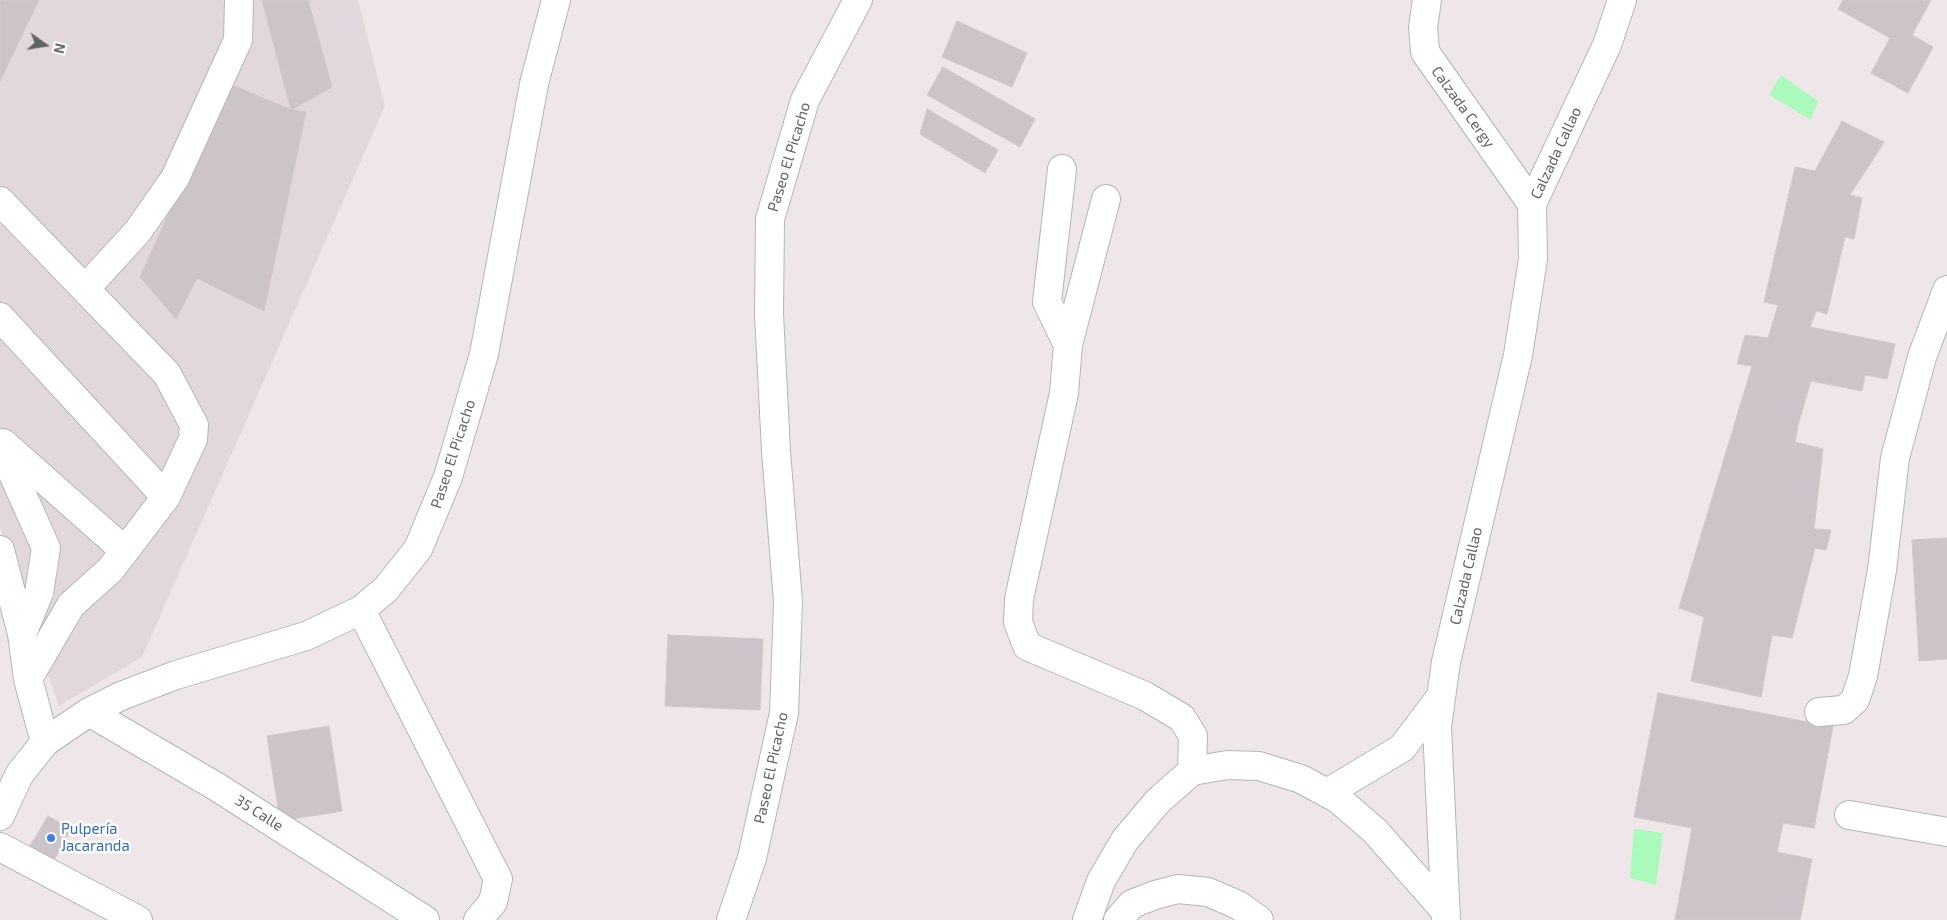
<!DOCTYPE html>
<html>
<head>
<meta charset="utf-8">
<style>
  body { margin:0 }
  #map { position:relative; width:1947px; height:920px; overflow:hidden; background:#efe6ea; font-family:"Exo 2",sans-serif }
  canvas { display:block }
  .north { position:absolute; left:20px; top:20px; width:50px; height:50px; -webkit-text-stroke:4px #fff; paint-order:stroke; rotate:103deg; font-size:14px; font-weight:700; line-height:20px; text-align:center; color:#5e6660 }
  .north::after { content:''; display:block; margin:auto; width:18px; height:22px; background:#5e6660; clip-path:polygon(50% 0,100% 100%,50% 72%,0 100%) }
</style>
</head>
<body>
<div id="map">
<canvas width="1947" height="920"></canvas>
<div class="north">N</div>
</div>
<script>
const ctx = document.querySelector('canvas').getContext('2d');
ctx.lineJoin = 'round';
function fill(path, color) { ctx.fillStyle = color; ctx.fill(path, 'evenodd'); }
const toPath = rows => new Path2D(rows.map(r => 'M' + r).join(''));
function trace(path, color, width, dash) { ctx.strokeStyle = color; ctx.lineWidth = width; ctx.lineCap = dash ? 'butt' : 'round'; ctx.setLineDash(dash || []); ctx.stroke(path); }
function drawText(font, color, halo, rows, align = 'center') {
  ctx.font = font + ' "Exo 2",sans-serif'; ctx.lineWidth = 5; ctx.setLineDash([]); ctx.textBaseline = 'middle'; ctx.strokeStyle = halo; ctx.fillStyle = color; for (const [text, x, y, turn = 0] of rows) {
    ctx.save(); ctx.translate(x, y); ctx.rotate((+turn || 0) * Math.PI / 180); ctx.textAlign = isNaN(turn) ? turn : align; if (halo) ctx.strokeText(text, 0, 0); ctx.fillText(text, 0, 0); ctx.restore();
  }
}
fill(toPath([
  [0,0,358,0,385,106,142,657,59,706,23,606,0,527]
]), '#e2d7dc');
fill(toPath([
  [1781,75,1818,101,1811,120,1769,95],
  [1634,829,1663,833,1656,885,1630,878]
]), '#aafbbb');
const building = toPath([
  [0,0,39,0,0,81,0,0],
  [262,0,308,0,332,87,291,110,262,0],
  [1843,0,1931,0,1912,35,1933,47,1908,93,1871,73,1890,38,1838,9,1843,0],
  [957,21,1027,53,1012,87,942,57,957,21],
  [943,67,1035,119,1020,147,927,95,943,67],
  [228,83,291,110,306,112,264,311,197,278,176,319,140,277,228,83],
  [927,109,998,150,985,173,920,134,927,109],
  [1842,121,1884,142,1850,195,1862,198,1854,239,1845,237,1827,314,1816,311,1810,327,1895,344,1887,379,1865,375,1862,391,1811,381,1798,425,1795,442,1823,449,1814,529,1831,530,1826,550,1815,548,1792,638,1772,635,1761,697,1691,681,1704,617,1679,608,1752,366,1737,364,1745,335,1768,338,1778,305,1764,302,1795,167,1815,171,1842,121],
  [1947,538,1947,659,1919,661,1912,540,1947,538],
  [668,635,763,639,760,710,665,706,668,635],
  [1658,693,1833,727,1814,828,1783,823,1777,852,1812,859,1800,920,1675,920,1692,828,1634,817,1658,693],
  [329,726,342,811,280,821,267,736,329,726],
  [48,816,71,829,54,860,30,846,48,816]
]);
fill(building, '#cdc4c9');
trace(building, '#d4c5cd', 1);
const minor = toPath([
  [1427,0,1423,27,1425,52,1532,204],
  [1062,169,1047,302,1068,345,1064,393,1019,599,1018,622,1027,646,1145,696,1182,718,1193,736,1192,771],
  [0,201,167,374,194,425,193,439,166,497,111,569,71,605,28,679],
  [85,289,138,231,175,178,238,40,239,0],
  [0,317,166,497],
  [1068,345,1106,199],
  [3,443,125,551],
  [0,445,46,548,39,593,22,634],
  [0,550,22,634,28,679,45,742],
  [361,610,498,879,493,902,478,920],
  [89,712,217,787,425,920],
  [1819,712,1844,710,1855,700,1863,676,1882,570,1895,458,1922,357,1947,290],
  [1327,793,1402,748,1439,699],
  [1849,815,1947,832],
  [0,816,19,775,45,742,89,712,121,696,176,675,306,636,361,610,386,589,418,549,448,477,484,354,534,84,556,0],
  [0,847,138,920],
  [731,920,752,858,784,713,788,602,776,451,769,314,770,219,805,100,858,0],
  [1087,920,1101,881,1125,840,1158,801,1192,771,1227,765,1259,766,1301,779,1338,799,1375,831,1446,912],
  [1118,920,1132,904,1155,895,1178,889,1208,892,1238,905,1259,920],
  [1446,920,1437,727,1446,662,1518,355,1533,259,1532,204,1607,45,1622,0]
]);
trace(minor, '#b1b8b4', 30);
trace(minor, '#fff', 28);
for (const [x, y, r, color] of [
  [51,838,5,"#3f7fe0"]
]) { const dot = new Path2D(); dot.arc(x, y, r, 0, 2 * Math.PI); ctx.fillStyle = color; ctx.fill(dot); trace(dot, '#fff', 2); }
drawText('15px', '#5e6660', '#fff', [
  ["Calzada Cergy",1463,107,54],
  ["Calzada Callao",1556,153,-65],
  ["Paseo El Picacho",789,157,-73],
  ["Paseo El Picacho",453,454,-72],
  ["Calzada Callao",1466,576,-77],
  ["Paseo El Picacho",771,768,-78],
  ["35 Calle",259,813,32]
]);
drawText('15px', '#366cbe', '#fff', [
  ["Pulpería",61,829],
  ["Jacaranda",61,846]
], 'left');
</script>
</body>
</html>
